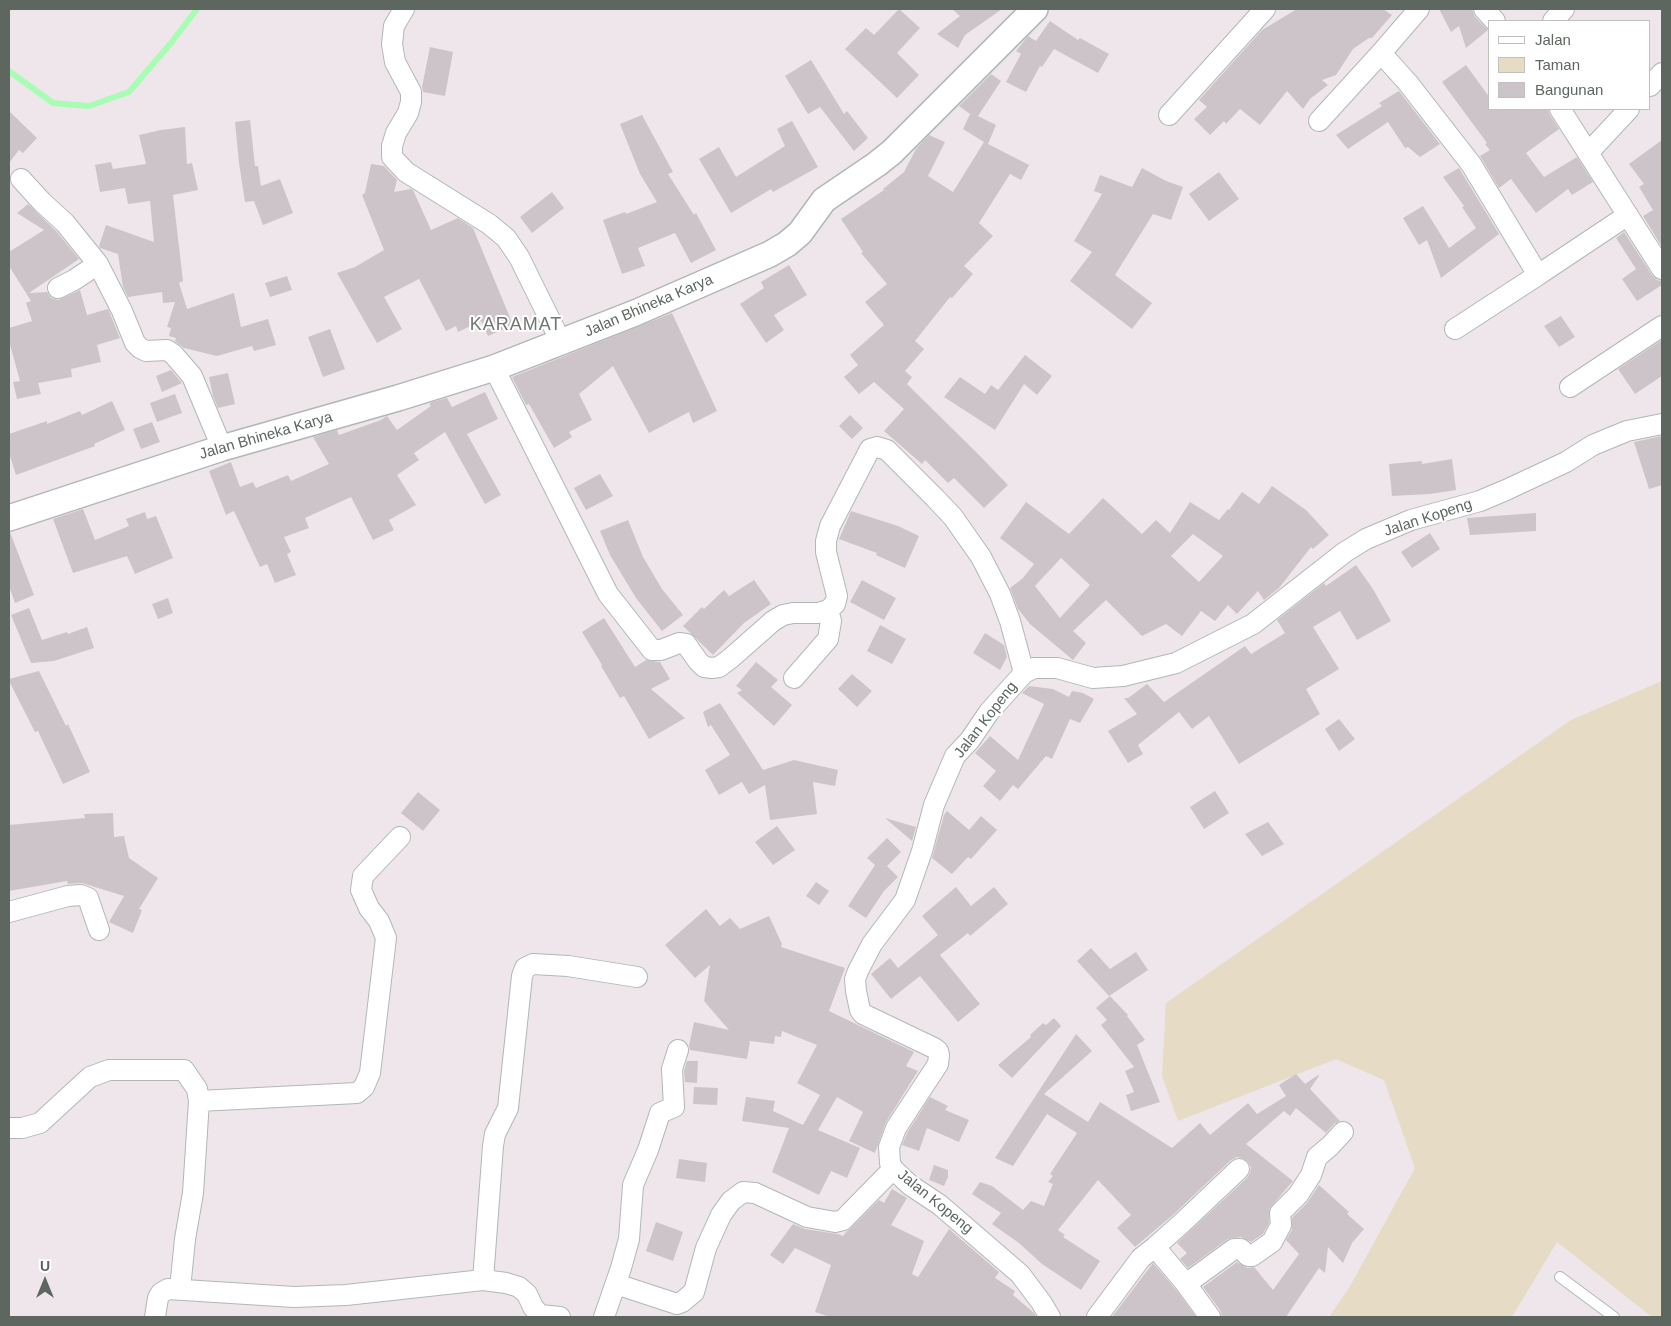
<!DOCTYPE html>
<html>
<head>
<meta charset="utf-8">
<style>
  body { margin:0 }
  #map { position:relative; width:1671px; height:1326px; overflow:hidden; background:#efe6eb; font-family:Arial,sans-serif }
  canvas { display:block }
  .frame { position:absolute; inset:0; border:10px solid #5e6660; pointer-events:none }
  .legend { position:absolute; left:1488px; top:20px; width:162px; height:90px; box-sizing:border-box; background:#fff; border:1px solid #bfc2bf; margin:0; padding:6px 9px; list-style:none; font-size:15px; color:#5e6660 }
  .legend li { display:flex; align-items:center; gap:10px; height:25px }
  .legend b { width:25px; border:1px solid #bfc2bf }
  .north { position:absolute; left:20px; top:1256px; width:50px; height:50px; -webkit-text-stroke:4px #fff; paint-order:stroke; rotate:0deg; font-size:14px; font-weight:700; line-height:20px; text-align:center; color:#5e6660 }
  .north::after { content:''; display:block; margin:auto; width:18px; height:22px; background:#5e6660; clip-path:polygon(50% 0,100% 100%,50% 72%,0 100%) }
</style>
</head>
<body>
<div id="map">
<canvas width="1671" height="1326"></canvas>
<div class="frame"></div>
<ul class="legend">
<li><b style="height:6px;background:#fff"></b>Jalan</li>
<li><b style="height:14px;background:#e6dbc4"></b>Taman</li>
<li><b style="height:14px;background:#cdc4ca"></b>Bangunan</li>
</ul>
<div class="north">U</div>
</div>
<script>
const ctx = document.querySelector('canvas').getContext('2d');
ctx.lineJoin = 'round';
function fill(path, color) { ctx.fillStyle = color; ctx.fill(path, 'evenodd'); }
const toPath = rows => new Path2D(rows.map(r => 'M' + r).join(''));
function trace(path, color, width, dash) { ctx.strokeStyle = color; ctx.lineWidth = width; ctx.lineCap = dash ? 'butt' : 'round'; ctx.setLineDash(dash || []); ctx.stroke(path); }
function drawText(font, color, halo, rows, align = 'center') {
  ctx.font = font + ' Arial,sans-serif'; ctx.lineWidth = 4; ctx.setLineDash([]); ctx.textBaseline = 'middle'; ctx.strokeStyle = halo; ctx.fillStyle = color; for (const [text, x, y, turn = 0] of rows) {
    ctx.save(); ctx.translate(x, y); ctx.rotate((+turn || 0) * Math.PI / 180); ctx.textAlign = isNaN(turn) ? turn : align; if (halo) ctx.strokeText(text, 0, 0); ctx.fillText(text, 0, 0); ctx.restore();
  }
}
fill(toPath([
  [1662,681,1662,1317,1652,1317,1557,1242,1512,1317,1329,1317,1349,1288,1415,1168,1384,1080,1336,1059,1178,1121,1162,1076,1166,1003,1571,720]
]), '#e6dbc4');
trace(toPath([
  [9,71,53,103,89,106,129,92,171,43,197,9]
]), '#a9fcb3', 6);
fill(toPath([
  [899,9,920,28,897,53,919,75,897,98,845,49,866,28,874,35],
  [952,9,1002,9,965,35,958,48,937,34,960,16],
  [1297,9,1383,9,1392,15,1372,38,1369,38,1353,49,1336,75,1322,80,1328,85,1310,99,1303,109,1287,91,1260,125,1240,109,1226,124,1224,121,1210,135,1194,119,1207,107,1199,100,1262,30],
  [1439,9,1472,9,1475,17,1488,30,1466,48,1459,26,1451,32],
  [1050,21,1078,40,1080,38,1109,54,1098,73,1054,49,1042,67,1040,66,1026,92,1006,82,1021,54,1016,51,1028,36,1036,41],
  [430,47,453,52,445,96,423,92,422,87],
  [811,60,844,114,847,111,868,138,854,151,820,107,808,114,785,76],
  [1466,65,1490,98,1490,109,1548,109,1550,115,1559,129,1526,153,1544,177,1577,157,1593,182,1572,195,1568,189,1536,213,1511,179,1499,188,1480,156,1490,150,1485,144,1487,143,1442,82],
  [991,74,1001,81,978,116,996,125,988,144,1029,165,1021,180,1010,174,979,223,993,236,964,266,973,274,952,298,950,297,915,341,924,349,905,371,912,377,907,384,978,454,1008,485,984,508,954,478,948,483,925,460,922,464,884,431,904,409,874,382,859,394,844,377,858,365,850,355,884,325,865,302,887,284,861,253,863,252,841,219,884,190,883,189,904,172,916,149,929,135,945,142,928,176,953,192,984,142,963,129,970,114,959,106],
  [1399,91,1440,144,1420,157,1408,147,1405,148,1388,122,1348,149,1336,135,1382,106,1379,103],
  [9,111,37,138,23,153,19,150,9,163],
  [642,115,673,172,668,174,694,215,696,213,716,250,691,263,675,233,638,248,645,266,622,274,603,220,625,212,626,214,657,202,640,174,620,124],
  [250,120,255,166,258,166,261,186,280,179,293,213,263,225,254,201,245,202,239,163,235,122],
  [792,121,818,167,773,192,771,189,731,213,699,159,719,147,736,177,785,146,777,129],
  [185,127,187,164,192,163,198,190,173,195,183,281,179,283,187,309,234,293,241,327,268,319,276,345,254,351,252,346,217,356,184,348,175,341,176,338,169,336,171,328,167,327,175,302,163,303,162,292,128,297,123,287,118,254,100,248,99,246,106,225,154,242,150,201,128,204,125,188,100,192,95,165,111,162,113,169,146,164,139,135,161,130],
  [1662,140,1662,247,1643,216,1653,210,1639,187,1644,184,1629,164],
  [371,164,384,166,397,180,394,192,411,189,413,190,431,230,458,218,473,228,513,325,488,336,481,321,458,332,456,326,446,331,419,279,384,297,402,329,377,343,337,273,355,267,384,250,362,195,365,193],
  [1142,168,1166,181,1183,187,1171,220,1153,214,1115,275,1152,303,1132,329,1070,281,1092,252,1074,241,1102,194,1094,191,1100,175,1132,187],
  [1459,168,1499,234,1441,278,1427,240,1419,245,1403,218,1423,206,1449,248,1476,228,1462,207,1464,206,1443,177],
  [1219,172,1239,199,1209,221,1189,194],
  [552,192,564,208,532,233,520,217],
  [28,204,56,231,79,259,29,293,47,292,51,298,58,300,80,290,87,315,108,309,120,338,97,345,101,362,71,369,72,377,38,383,41,394,17,399,13,382,20,381,9,341,9,328,32,321,26,303,31,301,9,266,9,252,44,230,17,213],
  [1624,232,1652,275,1657,280,1662,281,1662,285,1637,301,1622,279,1636,269,1616,238],
  [789,265,807,295,774,315,784,330,766,343,740,304,764,288,761,282],
  [287,276,292,290,270,297,265,283],
  [672,313,717,411,693,423,689,412,649,433,613,366,579,394,592,420,569,432,572,437,554,448,529,404,526,405,512,377],
  [1561,316,1575,337,1559,347,1544,326],
  [330,329,345,369,323,377,308,337],
  [1662,340,1662,376,1635,394,1618,369],
  [1025,355,1052,376,1037,395,1024,384,995,430,944,397,960,377,985,394,991,385,998,390],
  [171,370,182,383,162,392,156,376],
  [228,373,235,404,218,408,213,396,209,377],
  [485,392,498,419,467,434,501,495,485,504,445,432,414,453,419,460,397,475,416,505,389,520,394,530,373,540,351,497,305,518,309,528,284,537,291,552,287,554,296,575,275,583,267,564,260,567,234,511,226,515,209,471,231,462,240,487,253,482,256,488,288,475,291,481,329,464,313,437,337,430,339,435,381,420,387,416,397,430,431,406,429,404,432,402,447,398,452,407],
  [175,394,182,413,157,422,150,403],
  [112,401,125,430,94,444,95,446,16,475,9,453,9,434,47,421,47,424,80,411,82,415],
  [850,415,863,428,852,439,839,426],
  [152,422,160,442,141,449,133,429],
  [1662,436,1662,485,1649,489,1634,442],
  [1452,459,1456,490,1430,494,1392,496,1389,464,1422,461,1422,464],
  [600,474,613,496,586,510,574,488],
  [1272,486,1306,510,1329,535,1313,549,1311,547,1279,588,1264,600,1258,591,1237,614,1228,605,1215,621,1201,611,1182,636,1166,624,1142,636,1106,600,1073,631,1086,643,1073,660,1030,624,1018,609,1010,588,1022,579,1034,564,1000,538,1026,502,1069,534,1103,498,1142,534,1156,520,1170,533,1190,502,1219,520,1228,509,1229,510,1242,492,1259,504],
  [1193,534,1223,556,1199,582,1171,556],
  [1061,558,1090,585,1060,618,1035,586],
  [83,509,95,540,129,526,126,519,145,512,147,519,156,516,173,558,135,574,127,556,73,573,53,519],
  [851,511,898,526,919,536,905,568,876,555,877,553,839,539],
  [1536,513,1536,531,1470,535,1467,518],
  [628,520,643,557,662,589,683,615,662,631,636,598,610,555,600,531],
  [9,532,10,532,34,595,15,603,9,586],
  [1430,533,1440,549,1412,568,1401,552],
  [1356,565,1373,589,1391,621,1357,640,1340,611,1313,627,1339,669,1306,689,1320,714,1239,764,1209,716,1192,729,1179,712,1138,745,1143,754,1128,763,1108,731,1137,714,1124,698,1128,698,1147,684,1164,702,1245,646,1251,654,1285,633,1277,620,1324,583,1326,586],
  [754,580,771,604,744,623,713,655,683,626,702,607,704,609,724,590,729,596],
  [862,580,896,598,884,620,850,602],
  [168,598,173,613,158,619,152,604],
  [29,608,42,640,67,632,68,634,87,627,94,648,54,661,31,663,11,615],
  [604,618,635,667,646,660,660,662,670,679,651,689,685,718,649,739,624,696,620,698,601,666,602,665,582,632],
  [880,625,906,639,892,664,867,651],
  [985,633,1004,645,1007,657,1000,670,973,653],
  [756,662,778,680,771,687,792,705,774,726,737,693,742,690,736,686],
  [39,671,66,726,68,724,90,772,63,784,38,731,35,732,9,681,9,679],
  [852,674,872,691,857,707,838,689],
  [1029,686,1053,689,1069,697,1072,691,1083,693,1094,699,1080,723,1070,719,1052,759,1046,756,1018,789,1013,785,1000,801,983,786,996,771,975,753,990,736,1018,760,1044,704,1022,693],
  [720,703,763,770,794,760,838,770,835,786,813,782,817,814,770,820,765,785,749,794,742,782,719,795,705,770,730,755,711,725,708,727,703,712],
  [1339,719,1355,739,1339,751,1325,729],
  [1215,791,1229,813,1204,829,1190,807],
  [418,792,440,810,423,831,401,813],
  [947,811,969,830,981,816,997,830,971,859,968,857,952,874,932,858,944,815],
  [113,813,114,837,124,836,129,858,158,878,139,909,142,910,133,933,109,922,124,896,82,883,68,884,67,881,9,891,9,825,85,818,84,814],
  [885,818,916,827,912,841],
  [1268,822,1284,844,1262,856,1245,834],
  [777,826,795,850,773,865,755,842],
  [887,838,901,852,887,866,898,877,884,891,866,918,848,906,875,865,867,858],
  [816,882,829,891,819,905,806,896],
  [956,887,971,906,994,887,1008,904,970,936,968,933,940,955,980,1004,958,1022,920,976,891,999,871,974,890,958,898,968,938,935,922,916],
  [706,909,720,926,730,918,740,929,769,916,782,944,781,947,845,968,829,1011,914,1052,906,1066,918,1071,886,1122,875,1153,849,1141,863,1112,837,1097,818,1130,860,1148,847,1178,831,1171,819,1195,772,1172,789,1128,742,1121,746,1097,775,1101,773,1111,803,1125,820,1095,797,1083,817,1045,782,1031,781,1037,775,1036,774,1044,750,1041,747,1059,690,1050,689,1046,694,1022,729,1030,704,1001,710,965,695,978,665,945],
  [1091,948,1110,969,1136,952,1148,970,1109,996,1077,961],
  [1110,996,1128,1015,1127,1016,1145,1040,1137,1045,1160,1102,1131,1111,1126,1095,1134,1092,1125,1071,1134,1067,1101,1025,1107,1020,1096,1008],
  [1054,1018,1061,1026,1012,1078,998,1065,1031,1037,1030,1035,1043,1023,1046,1025],
  [1076,1034,1092,1051,1044,1094,1088,1122,1100,1102,1172,1148,1200,1123,1210,1135,1248,1103,1257,1114,1286,1096,1279,1085,1296,1074,1305,1084,1318,1075,1319,1076,1310,1089,1340,1121,1334,1124,1326,1133,1296,1108,1290,1116,1284,1111,1246,1144,1293,1181,1269,1209,1269,1223,1263,1234,1251,1242,1241,1237,1228,1239,1188,1268,1180,1259,1187,1253,1177,1243,1247,1178,1250,1173,1251,1167,1247,1161,1242,1158,1237,1157,1231,1160,1174,1214,1135,1247,1117,1228,1131,1215,1098,1180,1058,1230,1065,1235,1063,1237,1100,1261,1081,1290,1042,1264,1019,1243,992,1224,1001,1213,972,1194,980,1182,992,1186,1023,1210,1031,1201,1044,1206,1053,1184,1048,1182,1053,1176,1050,1174,1077,1133,1047,1114,1013,1166,995,1158],
  [687,1061,698,1061,697,1083,685,1082,684,1071],
  [694,1087,718,1088,717,1105,693,1104],
  [930,1097,948,1106,945,1110,969,1120,959,1142,927,1128,919,1151,902,1145,907,1133],
  [679,1159,707,1163,705,1182,676,1178],
  [934,1165,948,1170,948,1177,944,1186,929,1180],
  [1319,1185,1349,1212,1347,1214,1364,1229,1352,1243,1343,1263,1328,1247,1325,1273,1319,1268,1286,1317,1222,1317,1220,1310,1203,1287,1237,1262,1247,1268,1254,1267,1273,1290,1299,1254,1286,1240,1292,1230,1292,1218,1307,1203],
  [892,1189,907,1198,891,1225,924,1241,912,1274,918,1277,949,1229,999,1272,995,1278,1015,1291,1013,1295,1034,1313,1036,1317,830,1317,815,1312,831,1265,795,1248,783,1264,770,1255,793,1224,805,1229,838,1234,843,1236,846,1232,851,1228,879,1200,884,1203],
  [656,1222,683,1232,673,1261,646,1251],
  [1153,1263,1177,1291,1196,1317,1112,1317]
]), '#cdc4ca');
const service = toPath([
  [1560,1277,1614,1317]
]);
const minor = toPath([
  [404,9,394,26,392,44,395,62,411,92,411,102,408,113,396,133,392,146,392,157,406,172,489,224,506,238,519,257,561,342],
  [1419,9,1381,53,1408,83,1471,164,1538,275,1628,215],
  [1484,9,1495,21],
  [1553,21,1564,9],
  [1650,86,1662,73],
  [1560,109,1662,269],
  [1169,115,1265,9],
  [1319,121,1381,53],
  [1589,152,1629,109],
  [21,179,42,202,65,223,98,264],
  [58,288,74,280,98,264,122,311,135,343,140,348,146,351,167,350,173,354,192,376,222,448],
  [1455,329,1538,275],
  [494,368,608,594,652,650,661,650,679,643,686,644,698,661,704,667,712,668,719,667,731,658,773,621,783,615,793,613,818,613,828,610,835,604,837,596,826,552,826,541,830,526,870,449,877,447,887,450,935,498,953,517,981,557,1000,594,1010,621,1024,673],
  [1570,387,1662,326],
  [794,678,828,639,831,621,828,610],
  [9,912,68,896,81,895,88,898,99,930],
  [199,1101,357,1093,364,1087,370,1073,386,938,379,921,369,908,361,890,363,876,400,837],
  [9,1128,22,1128,40,1123,90,1077,109,1070,184,1070,197,1089,199,1101,193,1193,185,1239,180,1289],
  [1155,1247,1182,1223,1239,1169],
  [483,1280,493,1146,495,1134,508,1108,522,976,525,968,533,964,568,966,637,977],
  [616,1284,677,1304,682,1302,694,1292,706,1248,721,1215,731,1201,743,1192,755,1193,807,1217,835,1222,843,1220,893,1169],
  [1186,1284,1234,1249,1241,1249,1248,1256,1252,1256,1272,1242,1281,1225,1280,1213,1298,1195,1311,1175,1317,1157,1330,1146,1343,1132],
  [155,1317,158,1298,161,1293,168,1289,294,1297,346,1295,483,1280,506,1283,519,1287,527,1294,533,1307,540,1315,560,1317],
  [604,1317,621,1268,629,1239,633,1185,648,1150,660,1113,674,1107,672,1069,678,1050],
  [1050,1317,1041,1302,1020,1274,940,1205,910,1185,893,1169,890,1163,889,1147,896,1128,938,1064,939,1055,938,1051,934,1048,863,1014,860,1010,856,991,855,979,858,971,872,944,905,900,922,851,934,805,955,756,970,740,989,712,1024,673,1034,668,1057,668,1093,678,1123,676,1176,663,1253,624,1345,552,1366,539,1411,520,1480,501,1506,490,1566,462,1593,445,1627,431,1662,424],
  [1097,1317,1141,1258,1155,1247,1186,1284,1210,1317]
]);
const tertiary = toPath([
  [9,518,222,448,398,398,494,368,635,313,770,254,787,244,800,233,824,200,877,164,892,152,1035,9]
]);
trace(service, '#b1b8b3', 12);
trace(minor, '#b1b8b3', 22);
trace(tertiary, '#b1b8b3', 28);
trace(service, '#fff', 10);
trace(minor, '#fff', 20);
trace(tertiary, '#fff', 25);
drawText('15px', '#5e6660', '#fff', [
  ["Jalan Bhineka Karya",649,306,-23],
  ["Jalan Bhineka Karya",266,436,-16],
  ["Jalan Kopeng",1428,518,-18],
  ["Jalan Kopeng",986,720,-52],
  ["Jalan Kopeng",935,1202,39]
]);
ctx.letterSpacing = '1px';
drawText('18px', '#6f7870', '#fff', [
  ["KARAMAT",516,325]
]);
ctx.letterSpacing = '0px';
</script>
</body>
</html>
